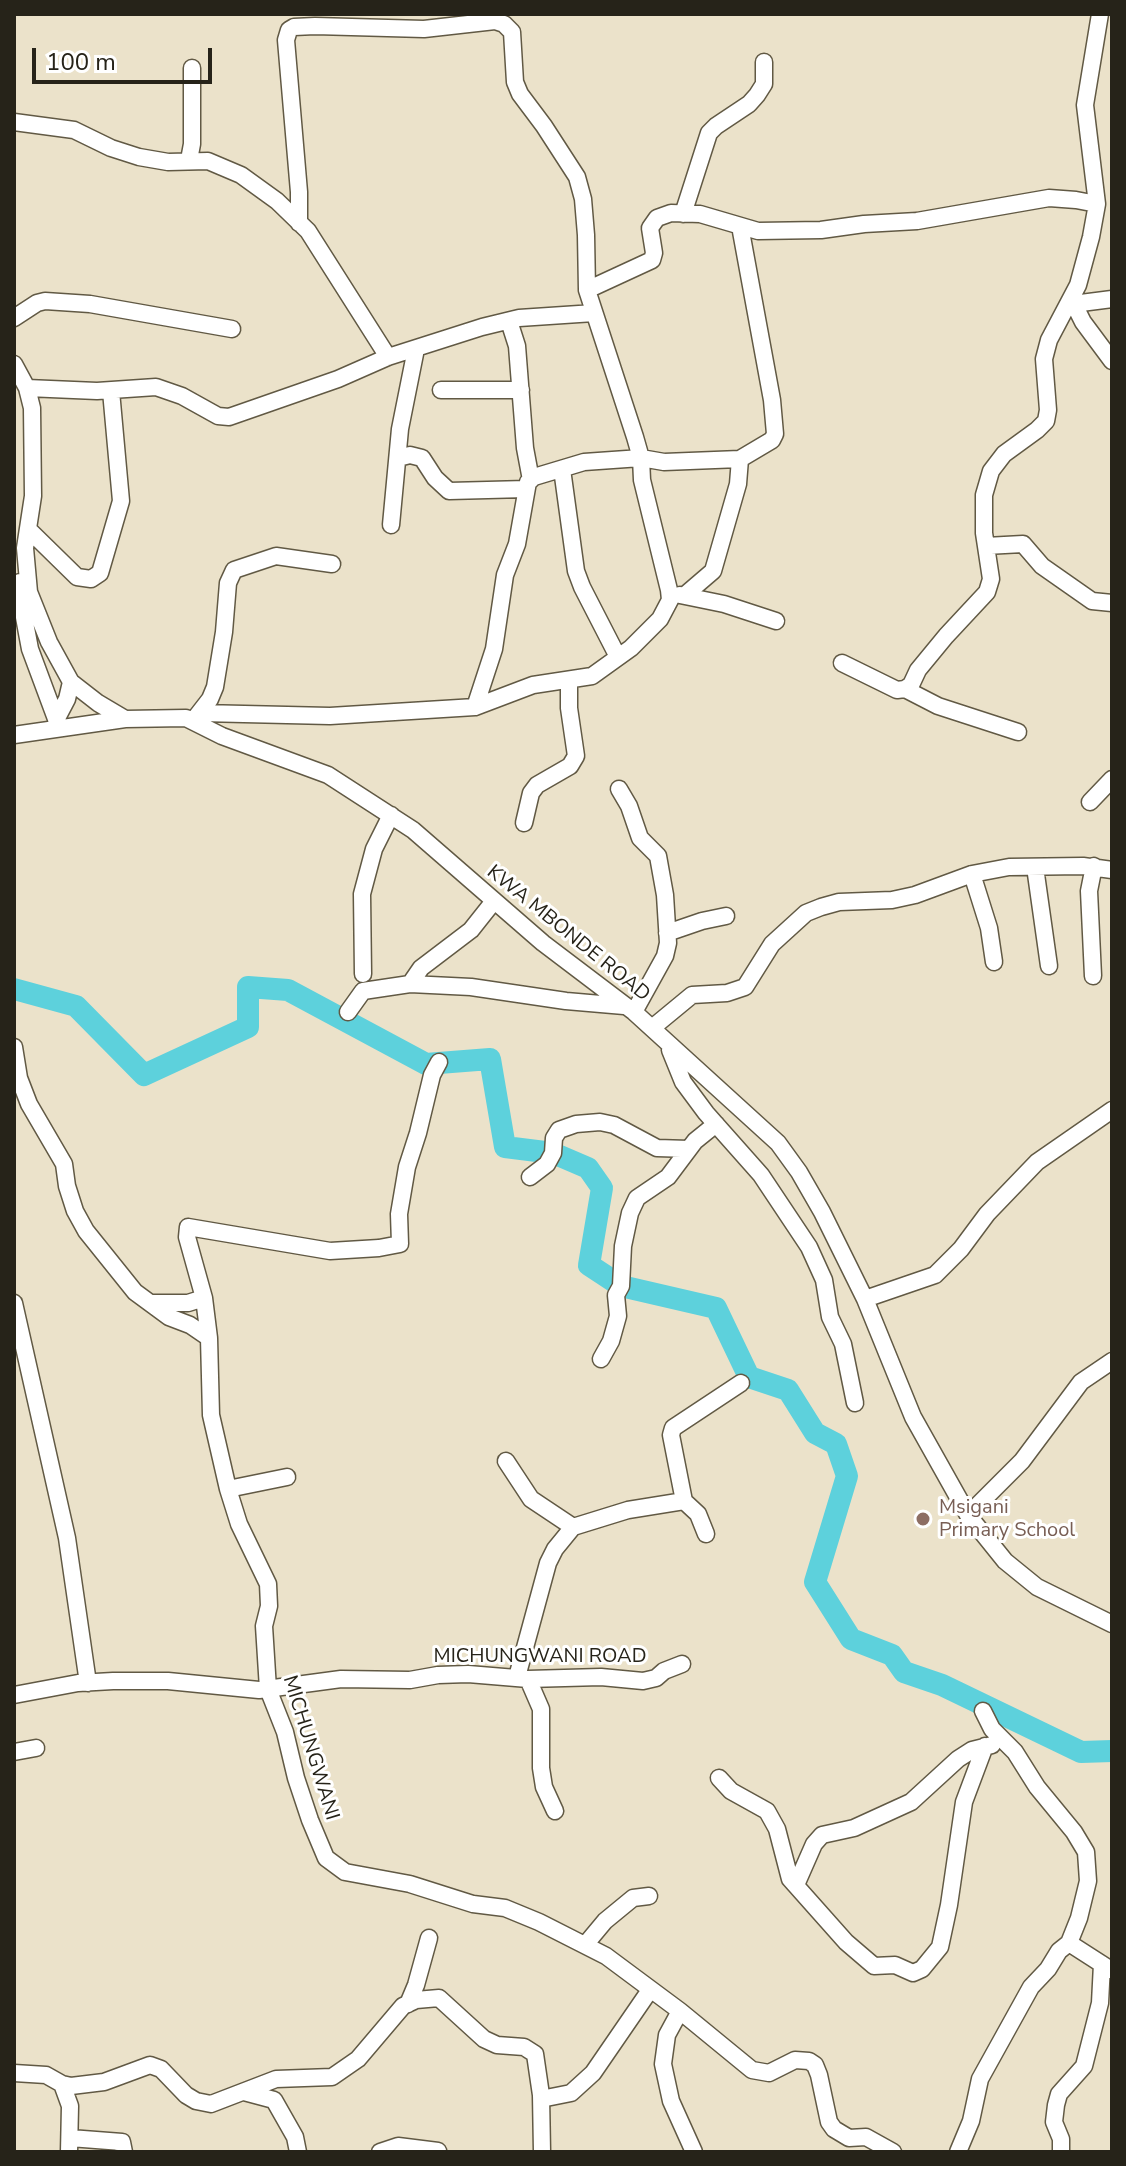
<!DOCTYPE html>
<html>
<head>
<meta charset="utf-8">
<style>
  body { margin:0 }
  #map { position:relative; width:1126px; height:2166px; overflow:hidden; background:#ebe2ca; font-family:"Nunito Sans",sans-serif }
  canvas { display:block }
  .frame { position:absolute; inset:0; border:16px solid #262319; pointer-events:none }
  .scale { position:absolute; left:32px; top:48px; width:180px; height:36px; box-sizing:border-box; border:4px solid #262319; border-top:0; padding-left:10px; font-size:24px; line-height:28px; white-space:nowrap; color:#262319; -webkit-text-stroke:6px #fff; paint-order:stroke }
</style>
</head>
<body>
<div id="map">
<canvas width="1126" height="2166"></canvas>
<div class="frame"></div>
<div class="scale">100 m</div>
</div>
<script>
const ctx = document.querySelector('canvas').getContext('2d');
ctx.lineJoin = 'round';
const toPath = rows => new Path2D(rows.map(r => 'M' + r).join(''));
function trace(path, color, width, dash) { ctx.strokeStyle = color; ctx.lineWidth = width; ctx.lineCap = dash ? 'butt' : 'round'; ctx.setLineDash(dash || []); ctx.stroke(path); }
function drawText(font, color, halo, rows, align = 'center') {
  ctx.font = font + ' "Nunito Sans",sans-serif'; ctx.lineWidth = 6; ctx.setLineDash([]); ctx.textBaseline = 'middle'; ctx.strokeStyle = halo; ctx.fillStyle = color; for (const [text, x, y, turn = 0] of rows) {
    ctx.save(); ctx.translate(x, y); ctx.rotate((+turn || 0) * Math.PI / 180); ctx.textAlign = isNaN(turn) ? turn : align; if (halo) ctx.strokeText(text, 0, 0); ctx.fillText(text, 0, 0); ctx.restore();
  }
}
trace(toPath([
  [14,989,76,1006,144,1075,248,1027,248,987,288,990,426,1064,490,1059,505,1147,553,1153,588,1168,602,1188,589,1265,621,1286,716,1308,749,1377,788,1390,815,1433,836,1444,847,1476,815,1582,851,1639,892,1655,904,1672,942,1685,1081,1752,1112,1751]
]), '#5dd1dc', 22);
const minor = toPath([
  [14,122,74,130,111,148,139,157,168,162,208,161,241,175,277,201,308,231,388,357],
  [189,160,192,144,192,68],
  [683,214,709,133,716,126,749,104,757,95,764,84,764,62],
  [587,290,652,260,654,253,650,228,657,218,671,213,700,214,758,231,821,230,864,224,917,221,1049,198,1076,200,1097,204],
  [1072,300,1083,322,1112,361],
  [1073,304,1112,299],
  [14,318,37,303,45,301,90,304,232,329],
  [509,321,517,346,525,448,531,480],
  [14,364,27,388,32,408,33,496,25,548,29,592,49,642,71,682,98,703,125,719],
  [27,388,97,391,156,387,182,396,218,416,229,417,338,379,388,357,482,327,519,318,594,313],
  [441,390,521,390],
  [398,458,410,455,422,458,435,478,449,491,526,489],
  [562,469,576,571,582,587,618,657],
  [391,525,400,429,416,349],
  [28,529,77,577,91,579,100,573,121,501,111,391],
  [986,546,1023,544,1042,566,1092,601,1112,603],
  [20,582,20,596,30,649,59,727],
  [680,595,724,604,776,621],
  [685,595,713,571,738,484,740,459],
  [842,663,897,690,905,689,911,685,918,670,946,636,987,592,991,579,984,533,984,495,991,471,1004,454,1037,430,1046,421,1048,410,1044,359,1049,340,1078,285,1091,237,1097,204,1085,105,1100,14],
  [905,689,938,706,1018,732],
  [475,707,494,649,505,575,517,544,528,482,534,477,584,462,641,458,664,462,740,459,772,440,775,434,772,400,740,226],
  [201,713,330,716,475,707,533,685,592,676,631,648,660,619,670,600,669,590,642,480,641,458,635,437,587,290,586,235,583,199,577,177,544,126,520,94,515,82,512,32,504,24,495,21,424,29,315,26,294,27,289,30,286,40,299,192,299,223],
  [196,717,210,699,215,687,224,632,228,583,234,570,276,556,332,564],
  [56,720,67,699,71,682],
  [14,735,125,719,186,718,222,736,328,775,413,830,543,943,634,1012,778,1143,799,1172,822,1212,865,1299,913,1417,968,1515,1005,1561,1037,1587,1112,1624],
  [619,789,629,806,640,838,658,856,665,895,668,943,665,956,634,1012],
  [1090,802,1112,779],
  [524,823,531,793,537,785,570,766,576,756,569,708,569,681],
  [1035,867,1049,966],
  [972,874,989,928,994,962],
  [667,933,702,921,726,916],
  [363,974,362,894,374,849,391,815],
  [1093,976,1089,891,1094,866],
  [410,984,421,968,471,930,494,901],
  [348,1012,363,991,410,984,471,987,566,1001,624,1006],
  [652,1028,692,995,727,993,745,987,772,944,806,913,821,907,839,902,892,900,915,895,972,874,1009,867,1083,866,1112,870],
  [14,1047,19,1078,29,1104,64,1164,67,1186,75,1211,86,1231,135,1292,169,1317,190,1325,209,1338,211,1415,228,1489,239,1524,268,1584,269,1606,264,1626,268,1689,285,1732,296,1778,310,1820,326,1858,345,1872,410,1884,473,1904,505,1908,539,1922,606,1956,680,2011,752,2070,769,2073,795,2060,809,2061,815,2065,819,2075,829,2122,834,2129,849,2138,866,2137,893,2152],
  [670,1050,683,1082,706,1113,761,1175,809,1247,824,1280,830,1317,843,1344,855,1403],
  [530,1177,547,1164,553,1153,554,1138,559,1130,576,1124,600,1122,614,1125,657,1148,689,1149],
  [865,1299,935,1275,961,1249,987,1214,1037,1162,1112,1110],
  [14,1303,67,1538,88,1683],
  [150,1303,188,1303,204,1298],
  [209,1338,204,1298,187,1237,188,1227,330,1251,379,1248,400,1244,399,1214,407,1167,418,1133,432,1075,439,1062],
  [601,1359,611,1341,618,1316,616,1295,621,1286,623,1246,630,1213,637,1198,668,1177,695,1141,716,1124],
  [506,1461,531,1499,573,1527],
  [228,1489,287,1477],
  [684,1501,671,1435,673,1428,741,1383],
  [968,1515,1022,1461,1081,1382,1112,1361],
  [517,1677,548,1563,555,1549,573,1527,628,1510,684,1501,698,1514,706,1534],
  [528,1679,541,1709,541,1768,544,1787,555,1811],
  [14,1695,78,1683,113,1681,168,1681,259,1690,341,1679,410,1680,438,1675,468,1674,528,1679,601,1677,643,1681,656,1678,664,1671,682,1664],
  [14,1752,36,1748],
  [719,1778,731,1791,767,1811,777,1829,790,1879,846,1942,874,1966,895,1965,913,1973,922,1969,940,1947,949,1905,964,1802,985,1746],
  [796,1885,814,1844,822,1835,854,1828,911,1802,958,1759,972,1750,992,1745],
  [1069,1943,1111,1970],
  [585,1945,605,1921,633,1898,649,1896],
  [408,2004,416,1985,429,1938],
  [680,2011,667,2035,663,2064,671,2101,694,2152],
  [14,2073,46,2075,62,2084,70,2106,69,2152],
  [62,2084,71,2086,104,2082,150,2065,161,2069,186,2095,196,2101,211,2104,276,2079,332,2077,358,2059,403,2006,416,2000,439,1998,484,2039,497,2045,524,2047,535,2054,541,2095,542,2152],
  [244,2092,274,2100,295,2137,298,2152],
  [541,2099,571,2093,593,2073,650,1990],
  [70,2138,122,2142,124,2152],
  [380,2152,398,2146,438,2151],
  [958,2152,971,2121,980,2079,1031,1987,1048,1969,1059,1951,1069,1943,1079,1918,1088,1881,1086,1852,1074,1832,1037,1787,1015,1752,992,1729,983,1711],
  [1061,2152,1061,2139,1054,2122,1056,2105,1059,2094,1084,2066,1100,2003,1102,1964]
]);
trace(minor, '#615944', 19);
trace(minor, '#fff', 16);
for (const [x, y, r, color] of [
  [923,1519,8,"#8d6e63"]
]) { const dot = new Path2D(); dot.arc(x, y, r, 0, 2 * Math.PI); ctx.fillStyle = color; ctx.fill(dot); trace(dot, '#fff', 3); }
drawText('20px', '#262319', '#fff', [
  ["KWA MBONDE ROAD",568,934,39],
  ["MICHUNGWANI ROAD",540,1657],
  ["MICHUNGWANI",310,1748,73]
]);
drawText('20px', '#785e54', '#fff', [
  ["Msigani",939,1508],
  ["Primary School",939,1531]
], 'left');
</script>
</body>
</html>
